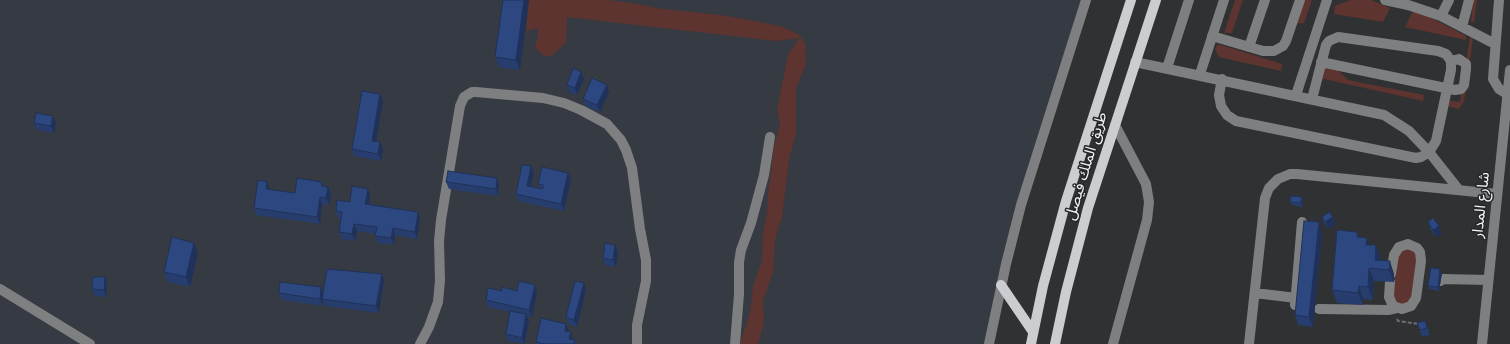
<!DOCTYPE html>
<html>
<head>
<meta charset="utf-8">
<style>
  body { margin:0 }
  canvas { display:block; background:#303133 }
</style>
</head>
<body>
<canvas width="1510" height="344"></canvas>
<script>
const ctx = document.querySelector('canvas').getContext('2d');
ctx.lineJoin = 'round';
function fill(path, color) { ctx.fillStyle = color; ctx.fill(path, 'evenodd'); }
const toPath = rows => new Path2D(rows.map(r => 'M' + r).join(''));
function trace(path, color, width, dash) { ctx.strokeStyle = color; ctx.lineWidth = width; ctx.lineCap = dash ? 'butt' : 'round'; ctx.setLineDash(dash || []); ctx.stroke(path); }
function drawText(font, color, halo, rows, align = 'center') {
  ctx.font = font + ' Mulish,"Noto Sans Arabic",sans-serif'; ctx.lineWidth = 3; ctx.setLineDash([]); ctx.textBaseline = 'middle'; ctx.strokeStyle = halo; ctx.fillStyle = color; for (const [text, x, y, turn = 0] of rows) {
    ctx.save(); ctx.translate(x, y); ctx.rotate((+turn || 0) * Math.PI / 180); ctx.textAlign = isNaN(turn) ? turn : align; if (halo) ctx.strokeText(text, 0, 0); ctx.fillText(text, 0, 0); ctx.restore();
  }
}
fill(toPath([
  [0,0,1090,0,1003,271,986,344,0,344]
]), '#363a42');
fill(toPath([
  [529,0,609,0,638,4,656,8,728,16,780,26,798,34,805,43,806,64,796,88,796,133,789,160,782,217,775,240,773,272,763,301,764,323,758,344,740,344,750,313,753,286,762,260,763,232,767,214,768,192,771,174,773,151,780,124,777,110,788,55,799,38,776,41,567,17,566,43,551,56,544,56,535,48,538,35,538,28,526,31],
  [1235,0,1243,0,1232,33,1224,33],
  [1302,0,1312,0,1304,23,1294,24],
  [1350,0,1371,0,1390,8,1383,22,1334,14,1335,6],
  [1473,0,1477,0,1474,23,1471,22],
  [1414,9,1466,36,1466,40,1405,27],
  [1470,37,1473,38,1464,101,1459,109,1442,105,1442,100,1460,102],
  [1218,44,1282,64,1281,71,1219,57,1215,49],
  [1316,68,1337,69,1348,80,1424,95,1423,101,1315,77],
  [1408,249,1414,252,1417,257,1411,297,1408,302,1402,305,1396,302,1393,297,1396,270,1398,257,1402,251]
]), '#5d342f');
trace(toPath([
  [1397,319,1398,321,1419,324]
]), '#6f7071', 2, [4, 2]);
trace(toPath([
  [1385,0,1408,5,1441,16,1495,44],
  [1499,0,1493,79,1499,89,1507,94,1510,94],
  [1441,16,1449,0],
  [1462,27,1469,0],
  [1212,36,1263,51,1274,51,1283,46,1286,41,1300,0],
  [1249,47,1265,0],
  [1135,62,1384,115,1409,131,1429,152,1459,190],
  [1321,62,1455,90,1461,89,1464,85,1466,69,1466,64,1459,59,1451,61],
  [1167,68,1189,0],
  [1200,74,1224,0],
  [1222,79,1219,95,1221,106,1227,115,1236,121,1416,158,1421,157,1429,152,1436,141,1451,70,1451,61,1446,54,1438,51,1338,37,1329,41,1326,45,1312,99],
  [1296,95,1327,0],
  [1440,281,1443,279,1488,280],
  [1390,282,1389,297,1393,306,1402,309,1411,306,1416,298,1421,261,1420,252,1417,248,1408,244,1399,247,1394,255,1391,274],
  [0,289,90,344],
  [1255,293,1296,298],
  [1295,305,1302,222],
  [1319,309,1388,310,1397,308],
  [420,344,429,327,438,302,440,280,439,241,441,220,460,106,464,97,472,92,476,92,543,98,564,103,581,110,607,124,621,140,626,150,632,168,640,229,646,260,646,281,637,325,637,344],
  [735,344,739,294,739,262,741,250,751,223,764,175,770,137],
  [989,344,1006,264,1021,205,1086,0],
  [1113,344,1147,220,1149,202,1146,184,1115,125],
  [1249,344,1265,198,1269,188,1278,179,1290,174,1297,174,1497,194],
  [1482,344,1510,70]
]), '#7e7f80', 10);
trace(toPath([
  [1001,285,1033,332],
  [1031,344,1043,286,1066,201,1131,0],
  [1055,344,1066,292,1088,208,1156,0]
]), '#cccdd0', 10);
fill(toPath([
  [503,0,520,70,499,67,495,57],
  [581,72,584,79,577,95,569,92,567,85],
  [607,85,609,92,600,112,586,106,583,99],
  [380,94,383,101,376,142,383,149,381,161,354,156,352,149],
  [34,123,56,123,54,133,37,130],
  [531,166,534,173,531,187,540,189,538,184,568,173,571,180,564,211,518,201,516,194],
  [497,178,499,185,498,196,449,189,446,182],
  [324,186,328,187,331,194,329,205,322,204,320,224,256,215,254,208,295,193],
  [370,196,369,204,420,219,417,239,395,235,394,245,378,243,375,236,376,234,357,231,355,241,341,239,339,232,341,219,338,218,336,211,350,202],
  [1302,197,1303,201,1302,207,1292,205,1290,202],
  [1322,217,1333,217,1336,224,1328,229,1324,224],
  [1428,222,1442,233,1436,237,1430,229],
  [1357,232,1359,237,1369,245,1381,258,1381,261,1394,274,1394,282,1374,281,1373,300,1363,299,1363,305,1337,303,1332,290],
  [1322,233,1313,327,1298,325,1295,315],
  [194,243,198,253,190,287,168,282,164,272],
  [618,252,616,267,605,265,603,258],
  [1442,273,1439,291,1429,289,1428,286],
  [382,274,384,281,379,313,325,306,323,300,323,306,282,300,279,293,321,287,323,294],
  [107,284,106,297,95,296,92,289],
  [586,290,577,327,568,324,566,317],
  [517,291,537,292,532,317,527,316,529,321,525,344,508,341,506,334,510,312,488,307,486,300],
  [1425,321,1430,335,1422,337,1417,323],
  [569,331,573,340,575,340,577,344,536,344,536,342]
]), '#273d6e');
fill(toPath([
  [524,0,529,0,520,70,516,60],
  [581,72,584,79,577,95,575,88],
  [607,85,609,92,600,112,597,105],
  [380,94,383,101,375,148,372,141],
  [53,116,56,123,54,133,51,126],
  [380,142,383,149,381,161,378,154],
  [531,166,534,173,529,193,527,186],
  [568,173,571,180,564,211,561,204],
  [497,178,499,185,498,196,496,189],
  [267,182,270,189,269,196,266,189],
  [328,187,331,194,329,205,326,198],
  [368,189,370,196,368,211,365,204],
  [320,197,322,204,320,224,317,217],
  [1302,197,1303,201,1302,207,1301,203],
  [418,212,420,219,417,239,415,232],
  [1333,217,1336,224,1328,229,1325,222],
  [1319,222,1322,233,1313,327,1309,317],
  [354,224,357,231,355,241,352,234],
  [1439,226,1442,233,1436,237,1433,230],
  [393,228,395,235,394,245,391,238],
  [1367,238,1371,251,1366,245],
  [194,243,198,253,190,287,186,277],
  [615,245,618,252,616,267,613,260],
  [1376,245,1381,258,1380,269,1375,260],
  [1390,261,1394,274,1394,282,1389,270],
  [1369,268,1374,281,1373,300,1368,287],
  [1440,269,1442,273,1439,291,1438,287],
  [382,274,384,281,379,313,376,306],
  [105,277,107,284,106,297,104,290],
  [584,283,586,290,577,327,574,320],
  [535,285,537,292,532,317,529,310],
  [1359,286,1363,299,1363,305,1358,293],
  [321,287,323,294,322,299,323,300,323,306,320,299],
  [526,314,529,321,524,344,522,338],
  [566,324,569,331,567,338,565,331],
  [571,332,573,339,572,344,569,339]
]), '#20325a');
const building = toPath([
  [503,0,524,0,516,60,495,57,503,0],
  [573,68,581,72,575,88,567,85,573,68],
  [592,78,607,85,597,105,583,99,592,78],
  [362,91,380,94,372,141,380,142,378,154,352,149,362,91],
  [36,113,53,116,51,126,34,123,36,113],
  [522,165,531,166,527,186,543,189,543,185,538,184,542,167,568,173,561,204,516,194,522,165],
  [448,171,497,178,496,189,446,182,448,171],
  [297,178,322,182,322,186,328,187,326,198,320,197,317,217,254,208,258,180,267,182,266,189,295,193,297,178],
  [352,186,368,189,365,204,418,212,415,232,393,228,391,238,375,236,377,227,354,224,352,234,339,232,342,212,336,211,337,200,350,202,352,186],
  [1291,196,1302,197,1301,203,1290,202,1291,196],
  [1329,212,1333,217,1325,222,1322,217,1329,212],
  [1433,218,1439,226,1433,230,1428,222,1433,218],
  [1304,221,1319,222,1309,317,1295,315,1304,221],
  [1337,230,1357,232,1357,237,1367,238,1366,245,1376,245,1375,260,1390,261,1389,270,1369,268,1368,287,1359,286,1358,293,1332,290,1337,230],
  [172,237,194,243,186,277,164,272,172,237],
  [605,243,615,245,613,260,603,258,605,243],
  [1431,268,1440,269,1438,287,1428,286,1431,268],
  [327,269,382,274,376,306,322,299,327,269],
  [93,277,105,277,104,290,92,289,93,277],
  [519,281,535,285,529,310,486,300,488,288,502,291,502,287,517,291,519,281],
  [575,281,584,283,574,320,566,317,575,281],
  [280,282,321,287,320,299,279,293,280,282],
  [510,311,526,314,522,338,506,334,510,311],
  [541,318,566,324,565,331,571,332,569,339,575,340,574,344,545,344,536,342,541,318],
  [1425,321,1427,328,1420,330,1417,323,1425,321]
]);
fill(building, '#2d4780');
trace(building, '#20325a', 1);
drawText('15px', '#f4f5f6', '#262729', [
  ["طريق الملك فيصل",1086,166,-73],
  ["شارع المدار",1481,205,-84]
]);
</script>
</body>
</html>
